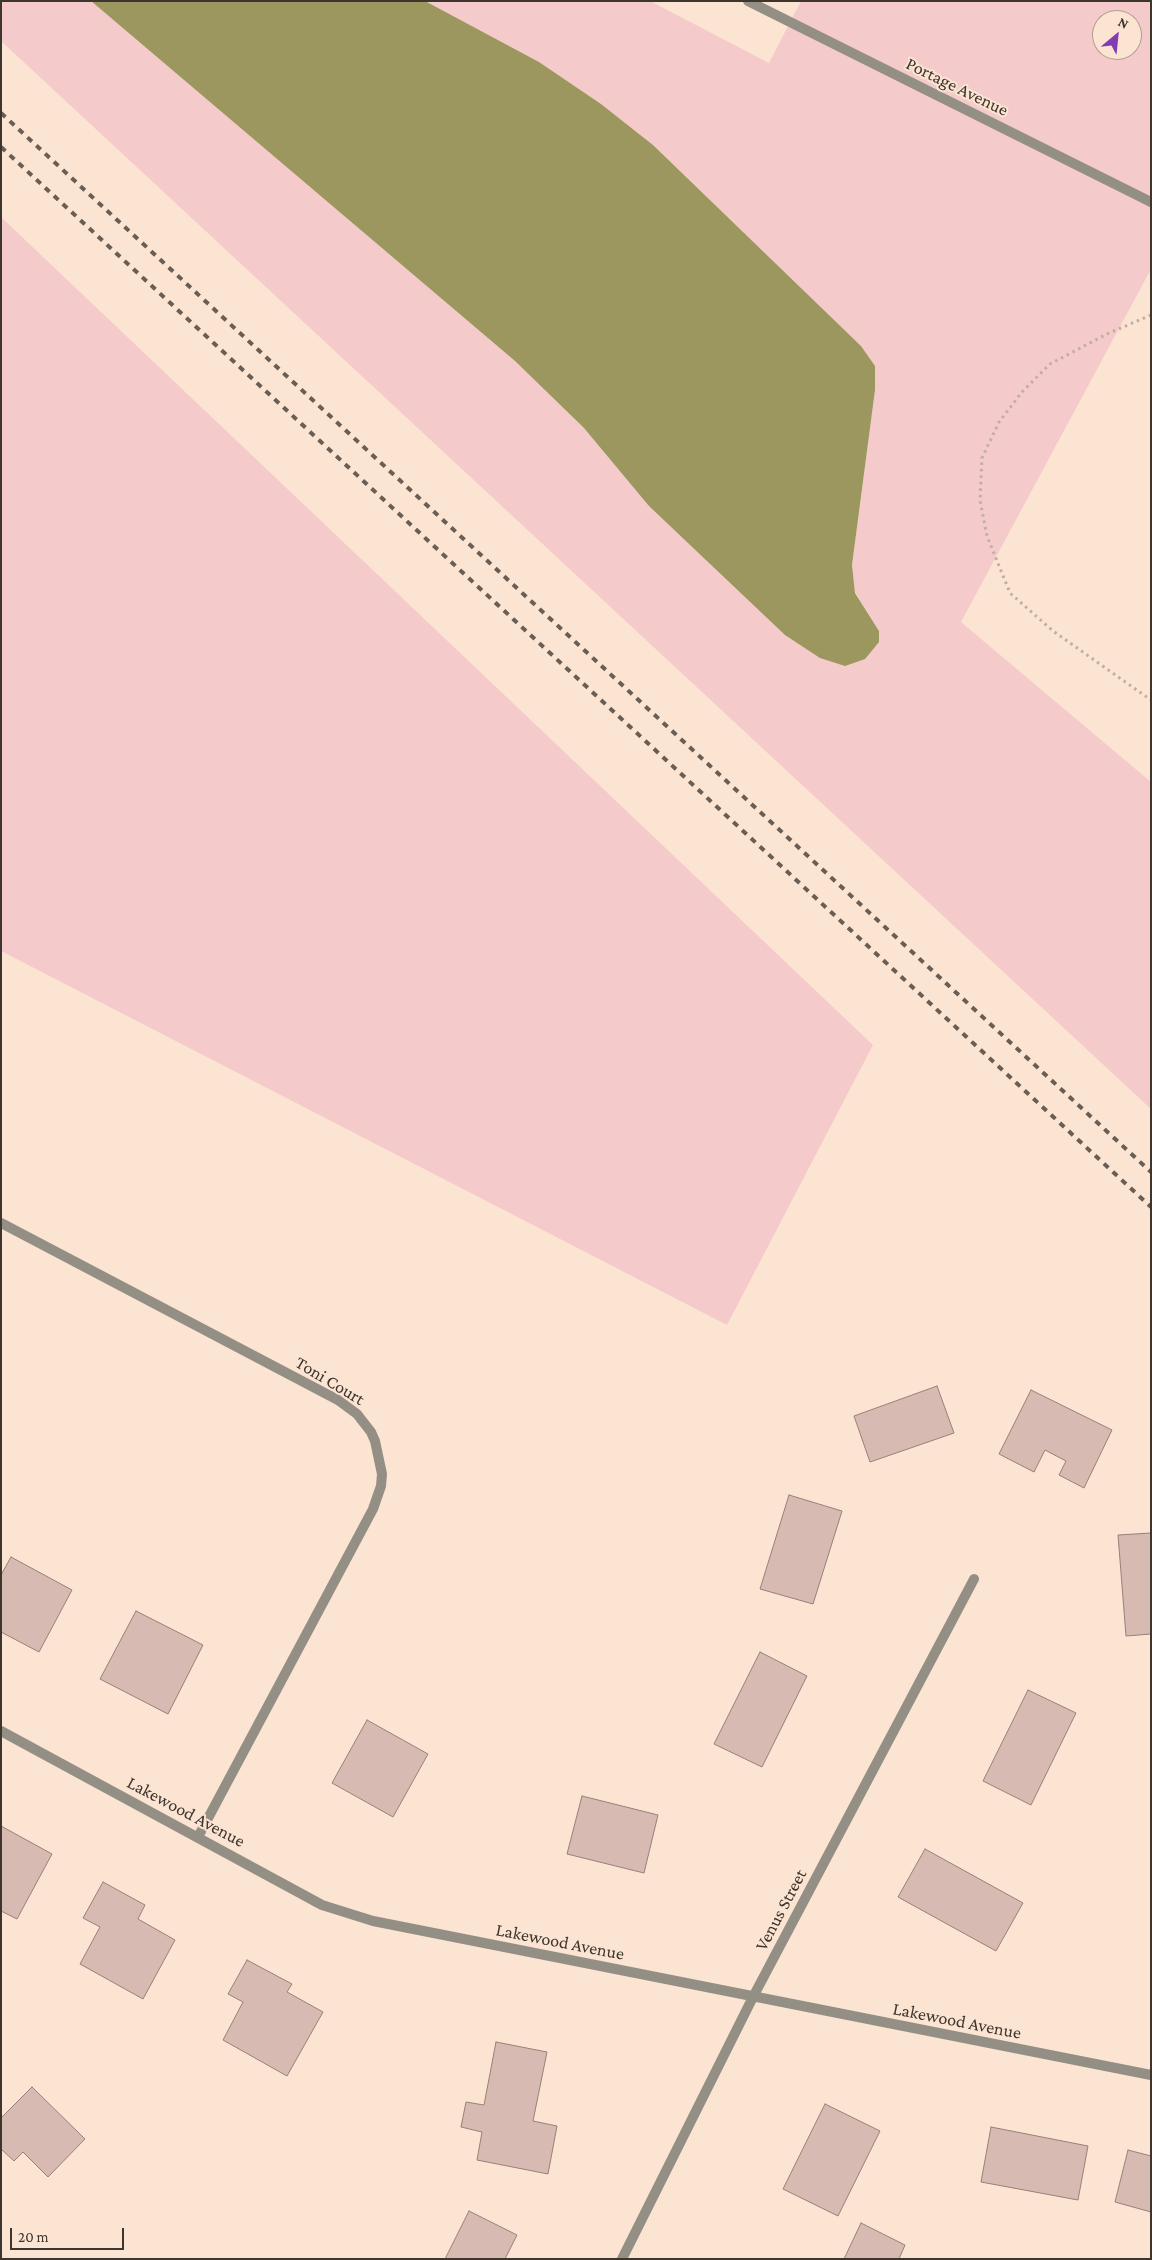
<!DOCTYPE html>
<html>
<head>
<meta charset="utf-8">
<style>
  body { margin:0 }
  #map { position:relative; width:1152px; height:2260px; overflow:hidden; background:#fce4d2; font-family:"Crimson Pro",serif }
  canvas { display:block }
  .frame { position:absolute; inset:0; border:2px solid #3e352e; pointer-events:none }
  .north { position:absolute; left:1092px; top:10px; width:50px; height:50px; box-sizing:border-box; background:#fce4d2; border:1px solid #b09e90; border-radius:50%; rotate:28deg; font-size:14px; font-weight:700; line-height:20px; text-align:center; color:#3e352e }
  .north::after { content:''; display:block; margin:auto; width:18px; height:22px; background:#803cb0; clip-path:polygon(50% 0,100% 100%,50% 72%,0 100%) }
  .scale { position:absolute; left:10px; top:2228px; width:114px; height:22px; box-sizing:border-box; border:2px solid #3e352e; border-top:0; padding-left:6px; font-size:15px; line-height:18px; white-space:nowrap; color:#3e352e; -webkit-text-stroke:4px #fce4d2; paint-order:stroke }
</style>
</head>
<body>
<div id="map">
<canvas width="1152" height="2260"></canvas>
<div class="frame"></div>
<div class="north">N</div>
<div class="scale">20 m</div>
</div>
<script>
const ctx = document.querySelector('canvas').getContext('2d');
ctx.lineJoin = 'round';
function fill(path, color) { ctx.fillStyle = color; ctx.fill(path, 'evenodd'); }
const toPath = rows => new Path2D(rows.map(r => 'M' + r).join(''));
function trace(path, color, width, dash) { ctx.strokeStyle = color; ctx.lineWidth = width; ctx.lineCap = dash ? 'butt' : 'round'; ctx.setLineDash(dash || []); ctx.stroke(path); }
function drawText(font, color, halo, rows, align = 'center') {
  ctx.font = font + ' "Crimson Pro",serif'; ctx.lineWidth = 4; ctx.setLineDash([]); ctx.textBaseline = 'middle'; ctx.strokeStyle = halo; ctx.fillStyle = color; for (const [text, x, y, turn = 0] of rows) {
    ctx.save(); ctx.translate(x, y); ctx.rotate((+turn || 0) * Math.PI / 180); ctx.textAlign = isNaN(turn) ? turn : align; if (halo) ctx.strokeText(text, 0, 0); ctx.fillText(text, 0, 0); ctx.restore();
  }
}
fill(toPath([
  [1,1,91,1,515,361,584,428,879,631,855,592,852,565,875,390,874,366,861,346,653,145,601,104,539,62,425,1,650,1,769,63,801,1,1151,1,1151,269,961,622,1151,782,1151,1109,1,41],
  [1102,20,1132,20,1132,50,1102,50],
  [1,217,873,1045,727,1325,1,951]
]), '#f5cacb');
fill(toPath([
  [91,1,425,1,539,62,601,104,653,145,861,346,875,366,875,390,852,565,855,593,879,631,879,642,865,659,845,666,820,658,785,635,649,506,584,428,515,361]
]), '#9b975e');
const building = toPath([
  [937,1386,954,1433,870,1462,854,1416,937,1386],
  [1031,1390,1112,1430,1084,1488,1059,1475,1066,1461,1045,1450,1034,1472,999,1454,1031,1390],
  [789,1495,842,1511,813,1604,760,1589,789,1495],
  [1151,1533,1151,1634,1126,1636,1118,1535,1151,1533],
  [11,1557,72,1590,39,1652,1,1632,1,1575,11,1557],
  [136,1611,203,1645,168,1714,100,1679,136,1611],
  [760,1652,807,1676,762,1767,714,1744,760,1652],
  [1028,1690,1076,1713,1031,1805,983,1781,1028,1690],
  [367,1720,428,1754,393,1817,332,1783,367,1720],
  [582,1796,658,1815,644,1873,567,1854,582,1796],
  [1,1826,52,1854,17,1919,1,1911,1,1826],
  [925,1849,1023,1903,996,1951,898,1897,925,1849],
  [103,1882,145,1905,138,1919,175,1940,143,1999,80,1964,100,1927,83,1918,103,1882],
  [247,1960,292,1984,287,1992,323,2012,287,2076,223,2040,243,2002,228,1994,247,1960],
  [496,2042,547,2052,533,2121,557,2126,548,2174,477,2160,482,2132,461,2127,466,2102,484,2105,496,2042],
  [32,2087,85,2139,48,2177,23,2152,14,2161,1,2149,1,2118,32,2087],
  [825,2104,880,2131,838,2216,783,2189,825,2104],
  [991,2127,1088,2146,1078,2200,981,2182,991,2127],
  [1128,2150,1151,2156,1151,2212,1115,2202,1128,2150],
  [469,2211,517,2235,505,2259,445,2259,469,2211],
  [861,2223,905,2245,899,2259,844,2259,861,2223]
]);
fill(building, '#d7bab1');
trace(building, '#9a7f77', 1);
trace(toPath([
  [1151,315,1107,334,1050,364,1022,392,999,422,982,458,980,500,987,536,1010,593,1053,631,1151,700]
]), '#c2aea0', 3, [2.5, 4]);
trace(toPath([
  [1,1223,338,1400,357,1414,371,1432,375,1441,382,1474,381,1486,373,1509,198,1837],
  [1,1731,322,1905,373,1921,1151,2075],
  [622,2259,753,1997,974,1579]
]), '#948f85', 10);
trace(toPath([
  [748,1,1151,202]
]), '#948f85', 10);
trace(toPath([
  [1,113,1151,1172],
  [1,147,1151,1207]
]), '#695d54', 4, [6, 6]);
drawText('18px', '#3e352e', '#fce4d2', [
  ["Portage Avenue",957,87,26],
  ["Toni Court",330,1381,31],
  ["Lakewood Avenue",186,1812,28],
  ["Venus Street",781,1910,-62],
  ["Lakewood Avenue",560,1942,11],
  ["Lakewood Avenue",957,2021,11]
]);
</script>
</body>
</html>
